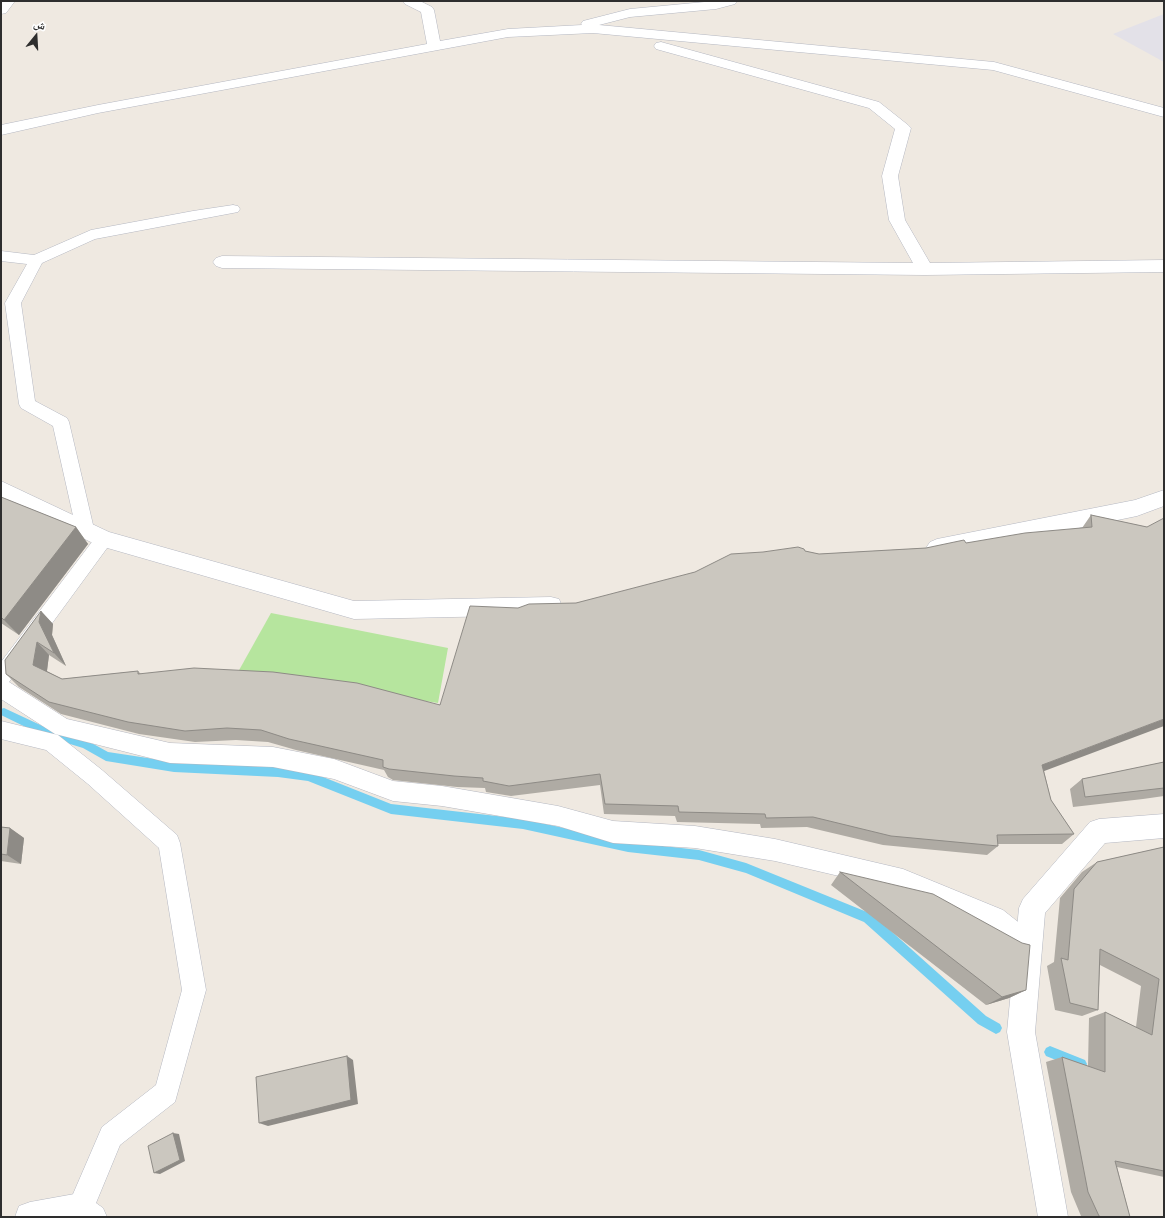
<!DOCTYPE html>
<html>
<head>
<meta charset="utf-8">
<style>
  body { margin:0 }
  #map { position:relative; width:1165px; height:1218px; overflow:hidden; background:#efe9e1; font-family:Manrope,"Noto Naskh Arabic",sans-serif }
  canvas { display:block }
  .frame { position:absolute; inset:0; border:2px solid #2e2e2e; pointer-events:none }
  .north { position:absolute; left:16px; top:16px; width:40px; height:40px; -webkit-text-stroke:3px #fff; paint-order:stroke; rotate:18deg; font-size:11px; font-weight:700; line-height:16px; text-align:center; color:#2e2e2e }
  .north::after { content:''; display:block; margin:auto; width:14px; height:18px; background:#2e2e2e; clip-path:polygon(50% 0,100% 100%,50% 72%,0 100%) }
</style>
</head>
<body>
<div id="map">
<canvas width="1165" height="1218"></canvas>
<div class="frame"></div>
<div class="north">ش</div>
</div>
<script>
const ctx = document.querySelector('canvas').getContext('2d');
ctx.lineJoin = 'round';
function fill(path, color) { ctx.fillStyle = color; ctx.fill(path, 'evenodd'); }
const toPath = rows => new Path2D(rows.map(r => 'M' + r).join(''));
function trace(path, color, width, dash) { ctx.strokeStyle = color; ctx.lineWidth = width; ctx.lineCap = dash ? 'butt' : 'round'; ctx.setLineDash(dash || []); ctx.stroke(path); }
fill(toPath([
  [1164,14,1164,62,1113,34]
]), '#e3e1e8');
fill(toPath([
  [271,613,448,648,438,703,238,672]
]), '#b6e59e');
fill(toPath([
  [4,708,49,729,88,741,108,752,174,762,278,767,308,771,391,804,523,819,628,842,699,850,746,863,872,914,986,1016,1000,1024,1002,1028,1000,1032,996,1034,978,1024,864,922,746,873,699,860,628,852,523,829,391,814,308,781,278,777,174,772,106,761,83,748,44,736,1,715,1,709,4,708],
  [1050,1046,1085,1060,1087,1064,1085,1068,1081,1070,1046,1056,1044,1052,1046,1048,1050,1046]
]), '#75cff0');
const lane = toPath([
  [233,205,238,206,240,209,238,212,95,239,42,263,21,303,35,401,67,418,69,422,94,529,91,534,85,536,79,534,76,529,53,426,21,408,19,404,5,303,27,264,1,261,1,251,34,255,91,230,193,211,233,205],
  [104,532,110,534,113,539,110,544,9,682,67,719,170,743,273,747,334,759,393,781,442,786,558,806,613,821,695,826,775,839,903,869,1003,910,1037,937,1041,945,1037,953,1029,957,1021,953,987,926,903,891,775,861,695,848,613,843,558,826,442,806,393,801,334,779,273,767,170,763,55,734,1,699,1,662,98,534,104,532],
  [1,721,58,735,102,770,177,835,180,843,206,990,175,1102,120,1145,96,1203,103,1208,107,1217,71,1217,67,1208,102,1127,156,1085,182,990,159,848,88,784,46,750,1,739,1,721]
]);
const street = toPath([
  [1,1,15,1,6,13,1,14,1,1],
  [403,1,420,1,432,7,434,10,440,41,508,29,582,25,581,24,583,21,630,9,715,1,737,1,735,4,716,9,630,17,599,25,994,62,1164,108,1164,117,993,70,593,33,508,37,98,113,1,135,1,125,98,105,427,44,421,12,405,4,403,1],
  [661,42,879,102,908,125,911,128,898,176,905,220,930,263,1164,260,1164,272,925,275,222,268,216,266,213,262,216,258,222,256,913,263,889,220,882,176,895,129,869,108,656,49,654,46,656,43,661,42],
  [1,481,109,532,354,601,551,597,559,599,562,606,559,613,551,615,354,619,97,545,1,498,1,481],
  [1164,490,1164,506,1137,516,937,557,930,554,926,548,930,542,937,539,1135,500,1164,490],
  [1164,814,1164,838,1105,843,1045,913,1035,1032,1068,1217,1038,1217,1007,1032,1019,908,1023,899,1090,822,1099,819,1164,814],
  [80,1193,91,1197,95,1208,92,1217,15,1217,19,1206,30,1202,80,1193]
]);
trace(lane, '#b4b7c1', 1);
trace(street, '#b4b7c1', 1);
fill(lane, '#fff');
fill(street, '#fff');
fill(toPath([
  [1,497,76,527,88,544,19,635,1,623],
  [1091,515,1147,527,1044,771,1051,800,1074,834,1062,844,998,844,998,846,987,855,883,845,807,827,761,828,760,824,677,822,675,816,604,814,600,785,511,796,486,792,485,788,457,787,393,780,388,777,384,770,296,750,268,742,236,740,195,742,139,734,61,714,19,687,6,674,41,611,53,624,52,635,66,666,49,655,47,671,62,679,138,671,141,674,440,705,518,608,576,603,805,551,819,554,926,548,966,543,1082,528],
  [1164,762,1164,796,1143,799,1073,807,1070,789,1082,779],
  [1,827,10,828,24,838,21,864,1,861],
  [1164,847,1164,1177,1117,1167,1130,1217,1084,1217,1081,1216,1071,1192,1046,1062,1062,1057,1088,1066,1089,1018,1105,1012,1136,1027,1141,986,1100,965,1098,1010,1082,1016,1055,1010,1047,966,1054,962,1060,898,1082,872,1097,862],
  [840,872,1022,943,1026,990,1009,998,986,1005,831,885]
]), '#afaba4');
fill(toPath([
  [76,527,88,544,19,635,4,620],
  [41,611,53,624,52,635,66,666,54,653,39,622],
  [37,642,49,655,46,678,33,665],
  [1164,719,1164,726,1031,776,1042,765],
  [10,828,24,838,21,864,7,855],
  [1026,990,1009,998,986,1005,1002,997],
  [347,1056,353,1060,358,1104,268,1126,259,1123],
  [173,1133,179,1134,185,1161,160,1174,154,1173]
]), '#8e8b86');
const building = toPath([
  [1,497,76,527,4,620,1,617,1,497],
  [1091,515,1147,527,1164,518,1164,719,1042,765,1051,800,1074,834,997,835,998,846,891,836,813,817,766,818,765,814,679,812,678,806,605,804,600,774,509,786,483,781,483,778,454,776,389,769,383,767,383,760,289,739,261,730,227,728,185,731,128,722,49,702,6,674,5,660,41,611,39,622,54,653,37,642,33,665,62,679,138,671,138,674,194,668,273,672,357,683,440,705,470,606,518,608,529,604,576,603,695,572,731,554,763,552,798,547,804,549,805,551,819,554,926,548,964,540,966,543,1025,533,1092,527,1091,515],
  [1164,762,1164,788,1085,797,1082,779,1164,762],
  [1,827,10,828,7,855,1,854,1,827],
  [1164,847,1164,1171,1115,1161,1130,1217,1102,1217,1099,1216,1088,1192,1062,1057,1105,1072,1105,1012,1152,1035,1159,979,1100,949,1098,1010,1070,1003,1061,958,1068,960,1074,889,1097,862,1164,847],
  [840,872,933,894,1022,943,1030,945,1026,990,1002,997,840,872],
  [347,1056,351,1100,259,1123,256,1077,347,1056],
  [173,1133,180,1160,154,1173,148,1146,173,1133]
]);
fill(building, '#cbc7bf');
trace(building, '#8e8b86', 1);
</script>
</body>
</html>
